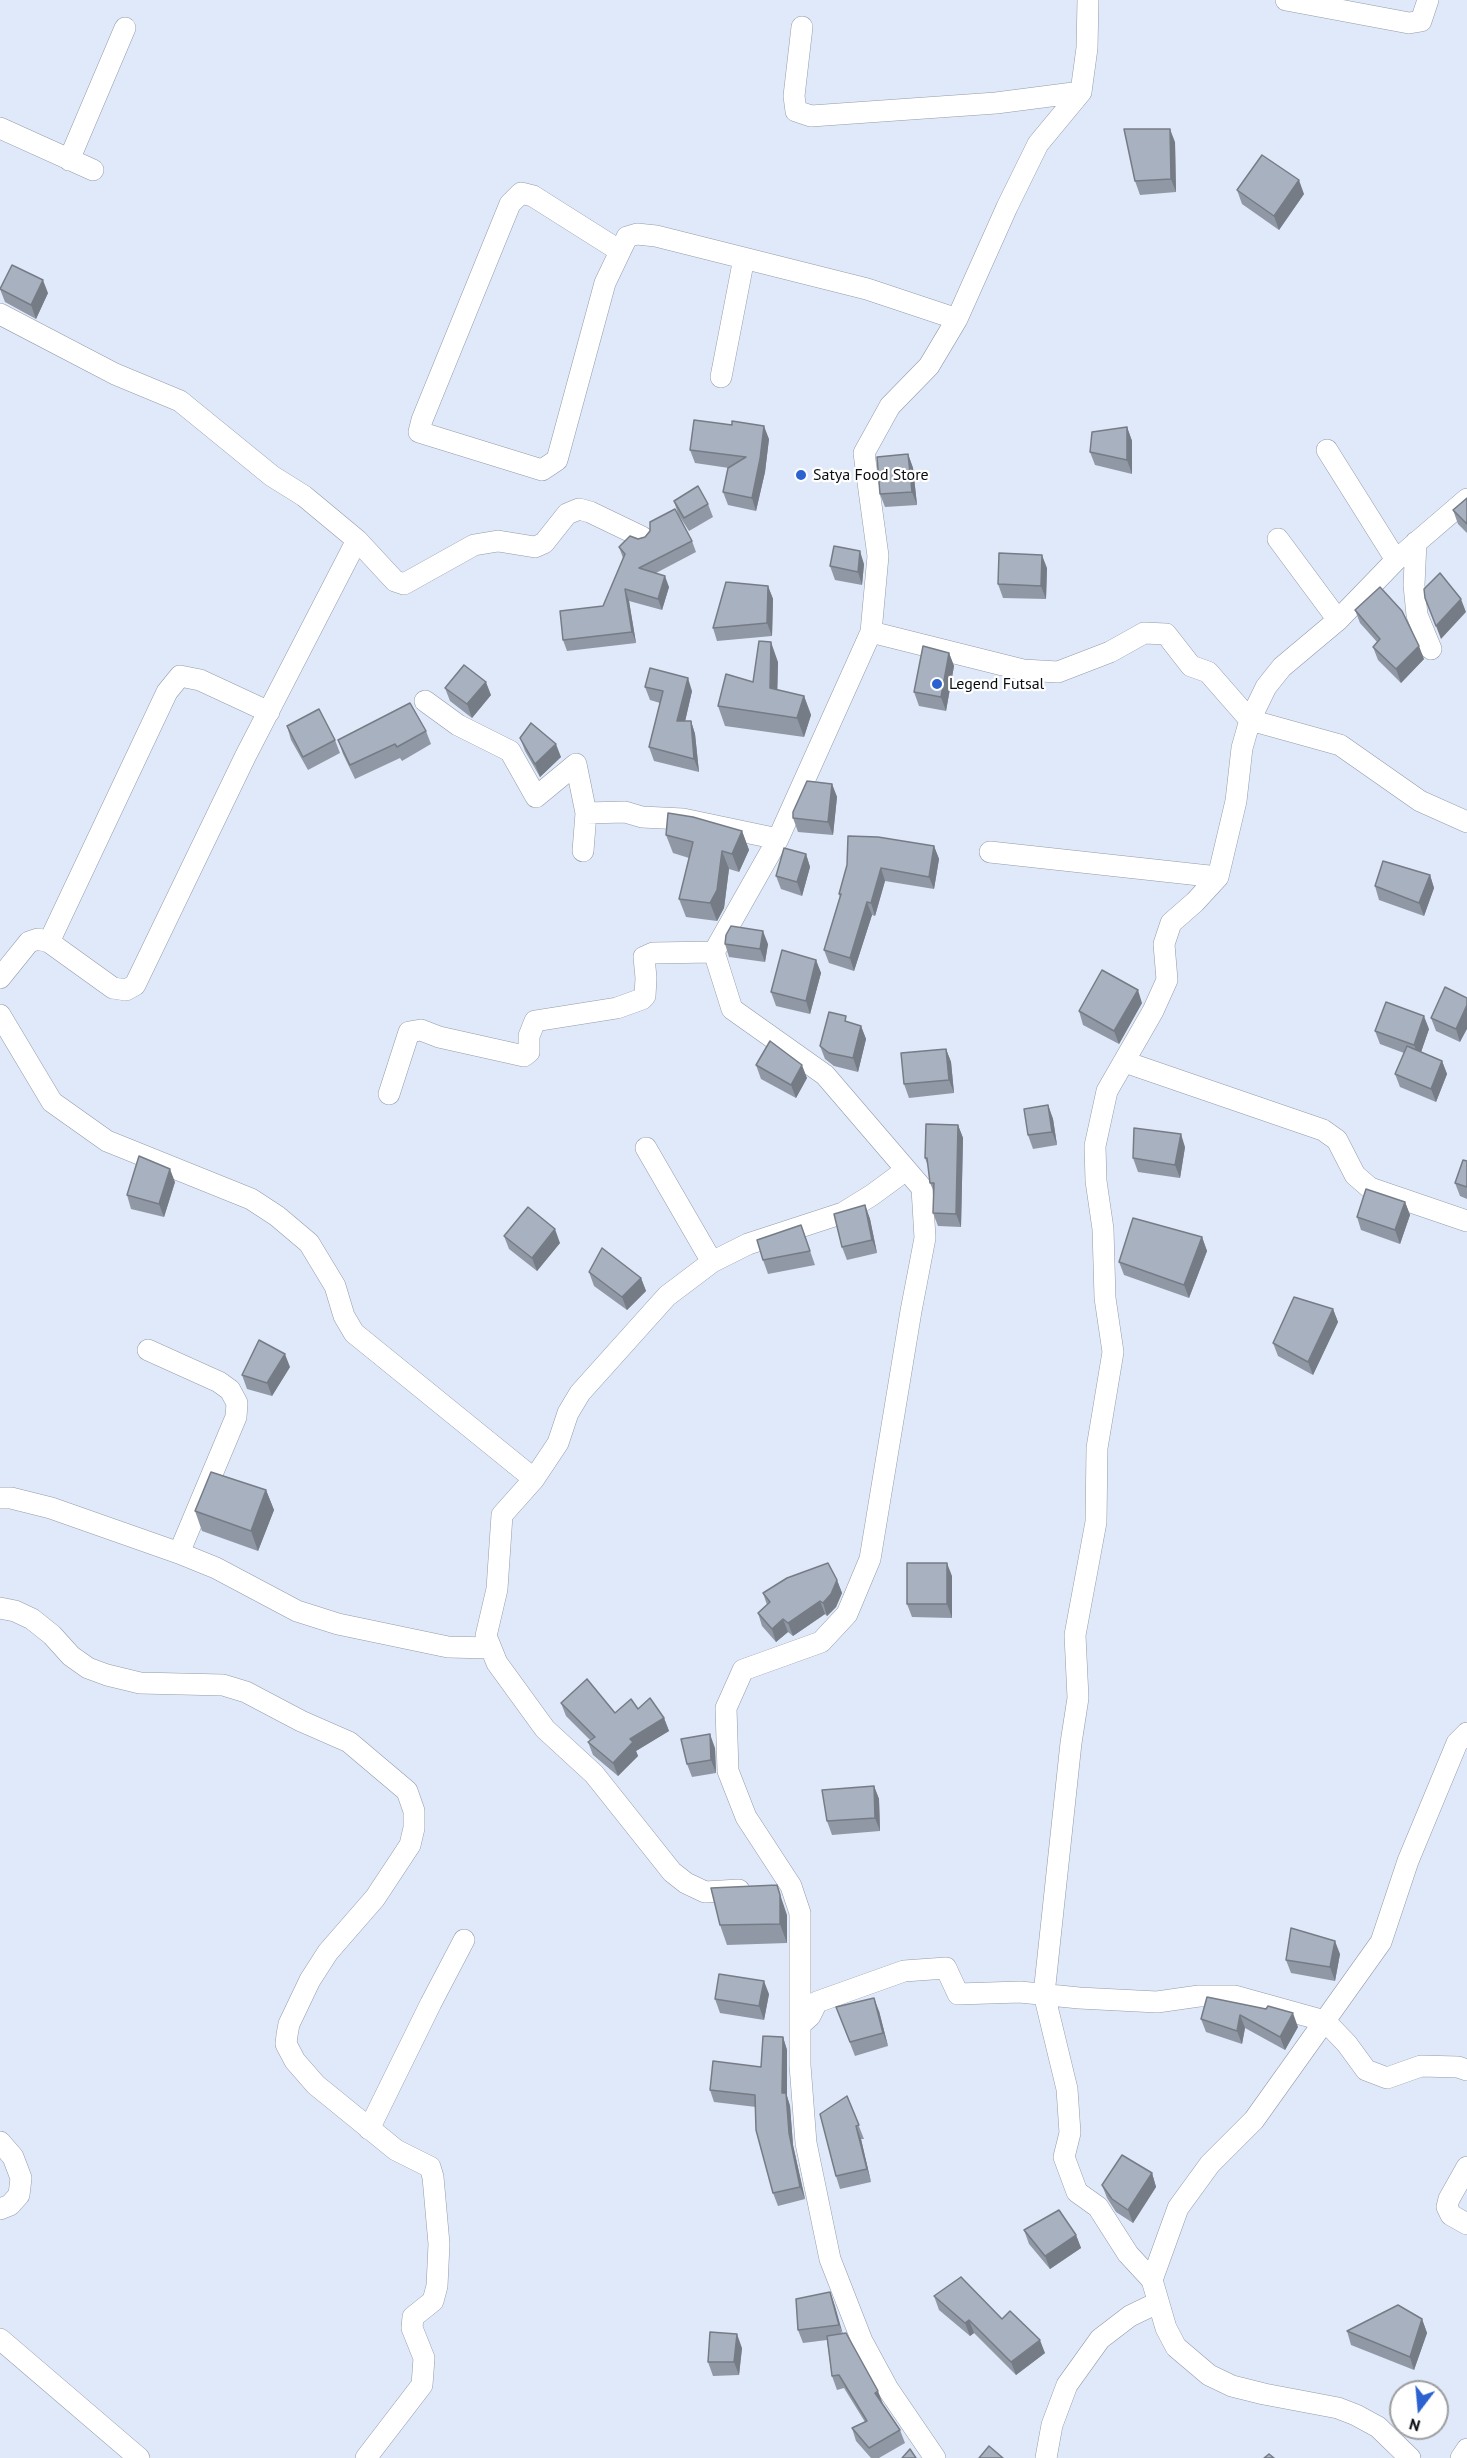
<!DOCTYPE html>
<html>
<head>
<meta charset="utf-8">
<style>
  body { margin:0 }
  #map { position:relative; width:1467px; height:2458px; overflow:hidden; background:#e0e9f9; font-family:"PT Sans",sans-serif }
  canvas { display:block }
  .north { position:absolute; left:1389px; top:2380px; width:60px; height:60px; box-sizing:border-box; background:#fff; border:2px solid #9d9ea0; border-radius:50%; rotate:196deg; font-size:16px; font-weight:700; line-height:24px; text-align:center; color:#090c11 }
  .north::after { content:''; display:block; margin:auto; width:21px; height:27px; background:#2b62d0; clip-path:polygon(50% 0,100% 100%,50% 72%,0 100%) }
</style>
</head>
<body>
<div id="map">
<canvas width="1467" height="2458"></canvas>
<div class="north">N</div>
</div>
<script>
const ctx = document.querySelector('canvas').getContext('2d');
ctx.lineJoin = 'round';
const toPath = rows => new Path2D(rows.map(r => 'M' + r).join(''));
function trace(path, color, width, dash) { ctx.strokeStyle = color; ctx.lineWidth = width; ctx.lineCap = dash ? 'butt' : 'round'; ctx.setLineDash(dash || []); ctx.stroke(path); }
function fill(path, color) { ctx.fillStyle = color; ctx.fill(path, 'evenodd'); }
function drawText(font, color, halo, rows, align = 'center') {
  ctx.font = font + ' "PT Sans",sans-serif'; ctx.lineWidth = 4.5; ctx.setLineDash([]); ctx.textBaseline = 'middle'; ctx.strokeStyle = halo; ctx.fillStyle = color; for (const [text, x, y, turn = 0] of rows) {
    ctx.save(); ctx.translate(x, y); ctx.rotate((+turn || 0) * Math.PI / 180); ctx.textAlign = isNaN(turn) ? turn : align; if (halo) ctx.strokeText(text, 0, 0); ctx.fillText(text, 0, 0); ctx.restore();
  }
}
const minor = toPath([
  [1286,0,1409,23,1421,21,1428,0],
  [802,27,794,96,796,111,811,116,996,103,1081,92],
  [0,128,93,170],
  [69,160,125,28],
  [620,251,533,196,521,193,510,204,422,420,419,432,542,470,557,460,605,283,627,237,637,234,656,236,867,289,957,319],
  [0,314,115,374,180,401,272,476,304,496,357,540,395,581,404,584,474,545,498,541,535,547,544,543,567,514,579,509,590,512,642,537],
  [721,377,744,258],
  [1327,450,1396,560],
  [1278,539,1338,620],
  [1416,542,1414,585,1417,615,1431,649],
  [871,632,1023,670,1058,672,1110,652,1144,633,1166,634,1191,666,1208,672,1250,720,1340,745,1420,801,1467,822],
  [425,701,458,725,510,751,536,797,576,764,586,813],
  [583,851,586,813,625,812,642,817,683,819,778,839],
  [990,852,1218,877],
  [49,942,167,692,180,676,200,680,269,712],
  [0,978,29,942,38,939,49,942,113,988,126,990,135,985,245,757,357,540],
  [0,1015,52,1102,107,1141,251,1199,277,1216,309,1243,335,1286,344,1316,354,1333,534,1479],
  [1125,1062,1323,1130,1337,1140,1355,1175,1370,1188,1467,1221],
  [389,1094,409,1032,421,1030,439,1037,524,1056,529,1052,529,1036,535,1021,617,1008,642,999,645,996,646,978,644,957,653,953,714,952],
  [646,1148,712,1262],
  [148,1350,219,1382,230,1390,237,1403,236,1417,179,1553],
  [0,1498,11,1498,51,1508,179,1553,216,1568,297,1611,338,1624,448,1647,490,1648],
  [0,1608,15,1611,32,1619,52,1635,71,1656,88,1668,107,1675,140,1683,223,1685,246,1692,301,1721,349,1742,407,1791,414,1811,414,1828,410,1845,375,1898,328,1952,310,1980,289,2024,287,2035,286,2044,295,2061,316,2085,396,2150,430,2167,433,2177,439,2244,437,2286,433,2301,413,2317,412,2328,424,2358,422,2385,366,2458],
  [739,1890,705,1892,686,1883,672,1872,594,1774,545,1729,497,1663,486,1636,497,1589,502,1515,534,1479,558,1443,568,1413,580,1393,667,1296,712,1262,748,1244,843,1213,872,1195,906,1170],
  [800,2025,810,2016,817,2002,904,1971,946,1968,958,1994,1020,1992,1079,1998,1157,2002,1199,1996,1235,1996,1325,2021,1347,2044,1366,2070,1387,2078,1421,2066,1458,2067,1467,2070],
  [369,2129,431,2003,464,1940],
  [0,2142,13,2157,21,2178,19,2195,10,2205,0,2209],
  [1467,2167,1449,2199,1447,2207,1451,2215,1467,2224],
  [1152,2280,1178,2208,1210,2164,1254,2120,1381,1942,1408,1861,1457,1743,1467,1733],
  [0,2339,139,2458],
  [935,2458,888,2389,862,2341,830,2259,806,2143,800,2065,800,1913,791,1886,746,1817,728,1771,726,1708,743,1670,821,1642,847,1614,870,1559,911,1311,925,1238,922,1188,825,1075,732,1009,714,952,778,839,871,632,878,556,864,453,890,406,929,366,957,319,1007,207,1038,144,1081,92,1087,48,1088,0],
  [1046,2458,1052,2425,1067,2385,1100,2339,1130,2316,1157,2303],
  [1410,2458,1378,2427,1356,2415,1338,2408,1264,2394,1232,2386,1209,2375,1176,2347,1166,2328,1152,2280,1128,2254,1098,2207,1077,2192,1064,2157,1070,2133,1067,2089,1044,1994,1071,1743,1078,1698,1075,1635,1096,1522,1097,1448,1113,1352,1105,1298,1103,1229,1096,1181,1095,1146,1107,1091,1153,1011,1167,980,1164,944,1171,923,1195,902,1218,877,1236,801,1242,748,1250,720,1266,687,1282,667,1338,620,1396,560,1467,499],
  [1461,2458,1467,2449]
]);
trace(minor, '#929ba9', 22);
trace(minor, '#fff', 21);
fill(toPath([
  [1175,142,1176,192,1140,195,1135,181],
  [1237,190,1304,194,1279,230,1242,204],
  [0,289,48,293,36,319,5,302],
  [1127,427,1132,441,1132,474,1095,465,1090,452],
  [769,439,765,472,756,511,728,505,723,492,729,468,695,463,690,450],
  [908,454,913,468,917,505,885,507,880,494],
  [1467,498,1467,533,1458,524,1453,510],
  [674,501,708,504,713,517,689,531,678,514],
  [638,539,692,541,696,552,656,573,669,587,662,610,629,601,636,643,567,651,563,640,603,606,623,558,619,547],
  [864,564,862,585,835,580,830,566],
  [1047,568,1046,599,1003,598,998,584],
  [768,586,773,599,772,636,717,641,713,628],
  [1355,610,1424,659,1401,683,1378,660,1373,647,1377,642,1360,623],
  [949,653,954,666,946,711,919,706,914,692],
  [778,662,777,690,804,696,811,715,804,737,725,726,718,706,753,682],
  [645,687,692,691,685,721,691,721,695,734,699,772,654,761,649,747,660,703,650,700],
  [445,688,491,695,472,718,450,701],
  [287,726,335,740,340,753,308,770,291,740],
  [426,731,431,744,402,761,400,758,355,779,343,754,338,740],
  [520,738,561,757,540,777,525,751],
  [832,784,837,797,833,835,798,832,793,818],
  [742,831,749,850,739,872,729,869,724,908,717,921,686,917,679,899,689,858,673,853,666,835],
  [934,846,939,859,934,889,885,881,875,916,872,915,854,971,829,963,824,950,840,897,839,894,847,865],
  [806,854,810,867,802,896,781,889,776,876],
  [1430,875,1434,888,1424,916,1379,900,1375,886],
  [725,944,768,944,765,962,729,957],
  [816,960,821,973,810,1014,776,1006,771,992],
  [1467,998,1460,1042,1436,1031,1431,1018],
  [1142,1003,1119,1044,1083,1025,1079,1011],
  [848,1022,861,1026,866,1039,858,1072,834,1066,825,1059,820,1046],
  [1429,1029,1421,1052,1442,1061,1447,1074,1436,1102,1400,1087,1395,1074,1404,1053,1380,1044,1375,1031],
  [946,1049,951,1062,954,1093,909,1098,904,1084],
  [756,1065,807,1078,796,1098,761,1079],
  [1048,1105,1053,1119,1057,1145,1033,1149,1028,1135],
  [958,1125,963,1138,961,1227,938,1226,933,1213,934,1192,930,1183,929,1169,925,1158],
  [1185,1147,1180,1178,1138,1172,1133,1158],
  [1467,1161,1467,1199,1460,1196,1455,1183],
  [175,1182,164,1217,131,1209,127,1195],
  [1405,1202,1410,1215,1400,1244,1361,1230,1357,1217],
  [865,1205,870,1219,877,1253,847,1260,842,1247],
  [801,1225,815,1265,768,1274,763,1260],
  [504,1236,560,1243,537,1271,509,1249],
  [1202,1237,1207,1251,1189,1298,1124,1275,1119,1262],
  [589,1272,641,1278,646,1291,627,1310,594,1286],
  [1333,1309,1338,1322,1313,1375,1278,1356,1273,1343],
  [290,1367,272,1396,247,1389,242,1375],
  [266,1490,274,1510,258,1551,202,1531,195,1511],
  [952,1576,952,1618,912,1617,907,1604],
  [837,1580,842,1593,836,1607,827,1616,825,1614,793,1636,788,1632,776,1642,762,1626,758,1613,767,1605,763,1593],
  [561,1703,615,1713,638,1709,664,1718,669,1731,636,1751,638,1756,618,1776,593,1755,588,1742,590,1740,566,1716],
  [715,1748,716,1773,692,1777,687,1764],
  [874,1786,879,1799,880,1831,832,1835,827,1821],
  [787,1915,787,1943,727,1945,720,1925],
  [1340,1954,1335,1981,1291,1973,1286,1960],
  [769,1994,764,2020,720,2013,715,1999],
  [1207,1997,1298,2027,1285,2050,1245,2028,1242,2044,1206,2032,1201,2019],
  [836,2007,879,2011,888,2046,855,2056],
  [783,2037,787,2050,787,2096,790,2106,793,2145,805,2199,778,2206,773,2193,756,2107,714,2102,710,2090,761,2067],
  [847,2096,864,2139,861,2139,871,2182,840,2189,836,2176],
  [1152,2173,1156,2187,1133,2223,1116,2212,1107,2198,1102,2185],
  [1024,2230,1076,2235,1081,2248,1050,2269,1029,2244],
  [830,2292,842,2334,882,2403,900,2430,905,2443,879,2458,871,2458,856,2441,852,2428,865,2422,844,2388,837,2390,832,2376,827,2340,803,2343,798,2330],
  [934,2296,1002,2319,1045,2353,1016,2375,974,2333,970,2336,939,2310],
  [1422,2319,1427,2333,1414,2370,1351,2345,1347,2331],
  [742,2348,739,2375,713,2376,708,2362]
]), '#9098a5');
fill(toPath([
  [1170,129,1175,142,1176,192,1171,179],
  [1299,180,1304,194,1279,230,1274,216],
  [43,280,48,293,36,319,31,305],
  [764,426,769,439,765,472,756,511,752,498],
  [1127,427,1132,441,1132,474,1127,460],
  [908,454,913,468,917,505,912,492],
  [860,551,864,564,862,585,858,572],
  [1042,555,1047,568,1046,599,1041,586],
  [665,576,669,587,662,610,658,599],
  [768,586,773,599,772,636,767,623],
  [625,589,629,601,636,643,632,632],
  [1461,599,1466,612,1441,639,1436,626],
  [771,642,778,662,777,708,770,688],
  [1419,646,1424,659,1401,683,1396,669],
  [949,653,954,666,946,711,941,697],
  [688,678,692,691,682,735,677,721],
  [486,682,491,695,472,718,467,704],
  [804,696,811,715,804,737,797,718],
  [691,721,695,734,699,772,694,759],
  [556,744,561,757,540,777,535,764],
  [832,784,837,797,833,835,828,822],
  [742,831,749,850,739,872,732,854],
  [934,846,939,859,934,889,929,877],
  [722,851,729,869,724,908,717,921,710,903],
  [806,854,810,867,802,896,797,882],
  [881,868,885,881,875,916,871,903],
  [1430,875,1434,888,1424,916,1419,903],
  [867,902,872,915,854,971,850,958],
  [763,931,768,944,765,962,760,949],
  [816,960,821,973,810,1014,806,1001],
  [1138,990,1142,1003,1119,1044,1114,1031],
  [1467,1005,1467,1029,1460,1042,1456,1029],
  [1424,1016,1429,1029,1419,1058,1414,1045],
  [861,1026,866,1039,858,1072,853,1058],
  [946,1049,951,1062,954,1093,949,1080],
  [1442,1061,1447,1074,1436,1102,1431,1089],
  [802,1065,807,1078,796,1098,791,1085],
  [1048,1105,1053,1119,1057,1145,1052,1132],
  [958,1125,963,1138,961,1227,956,1214],
  [1181,1134,1185,1147,1180,1178,1175,1165],
  [170,1169,175,1182,164,1217,159,1204],
  [1405,1202,1410,1215,1400,1244,1395,1230],
  [865,1205,870,1219,877,1253,872,1240],
  [555,1229,560,1243,537,1271,532,1258],
  [1202,1237,1207,1251,1189,1298,1184,1285],
  [641,1278,646,1291,627,1310,622,1297],
  [1333,1309,1338,1322,1313,1375,1308,1362],
  [285,1354,290,1367,272,1396,267,1383],
  [266,1490,274,1510,258,1551,251,1531],
  [947,1563,952,1576,952,1618,947,1604],
  [837,1580,842,1593,836,1607,827,1616,823,1603],
  [820,1601,825,1614,793,1636,788,1623],
  [783,1619,788,1632,776,1642,772,1629],
  [664,1718,669,1731,636,1751,638,1756,618,1776,613,1763,630,1739],
  [710,1734,715,1748,716,1773,711,1760],
  [874,1786,879,1799,880,1831,875,1818],
  [777,1885,787,1915,787,1943,780,1924],
  [1335,1941,1340,1954,1335,1981,1330,1967],
  [764,1981,769,1994,764,2020,759,2006],
  [874,1998,879,2011,888,2046,883,2033],
  [1293,2013,1298,2027,1285,2050,1280,2037],
  [1240,2015,1245,2028,1242,2044,1237,2031],
  [783,2037,787,2050,787,2096,790,2106,793,2145,805,2199,800,2187,782,2093],
  [856,2126,861,2139,871,2182,867,2169],
  [1152,2173,1156,2187,1133,2223,1128,2210],
  [1076,2235,1081,2248,1050,2269,1045,2256],
  [830,2292,835,2306,844,2338,839,2325],
  [1422,2319,1427,2333,1414,2370,1410,2357],
  [969,2320,974,2333,970,2336,965,2323],
  [737,2334,742,2348,739,2375,734,2362],
  [1040,2340,1045,2353,1016,2375,1011,2362],
  [878,2391,883,2404,875,2393]
]), '#767c86');
const building = toPath([
  [1124,129,1170,129,1171,179,1135,181,1124,129],
  [1262,155,1299,180,1274,216,1237,190,1262,155],
  [12,265,43,280,31,305,0,289,12,265],
  [694,420,732,425,732,421,764,426,760,459,752,498,723,492,728,468,746,457,690,450,694,420],
  [1127,427,1127,460,1090,452,1092,432,1127,427],
  [908,454,912,492,880,494,877,457,908,454],
  [698,486,708,504,684,518,674,501,698,486],
  [1467,498,1467,524,1453,510,1467,498],
  [675,509,692,541,639,568,665,576,658,599,625,589,632,632,563,640,560,611,603,606,625,554,619,547,630,536,638,539,645,537,650,531,650,522,675,509],
  [834,546,860,551,858,572,830,566,834,546],
  [999,553,1042,555,1041,586,998,584,999,553],
  [1440,573,1461,599,1436,626,1425,598,1424,589,1440,573],
  [726,582,768,586,767,623,713,628,726,582],
  [1380,587,1402,611,1419,646,1396,669,1373,647,1380,639,1355,610,1380,587],
  [759,641,771,642,770,688,804,696,797,718,718,706,726,674,753,682,759,641],
  [923,646,949,653,941,697,914,692,923,646],
  [464,665,486,682,467,704,445,688,464,665],
  [650,668,688,678,677,721,691,721,694,759,649,747,663,691,645,687,650,668],
  [410,703,426,731,397,747,395,744,350,765,338,740,410,703],
  [319,709,335,740,303,757,287,726,319,709],
  [531,723,556,744,535,764,520,738,531,723],
  [807,781,832,784,828,822,793,818,793,812,807,781],
  [668,813,693,817,742,831,732,854,722,851,717,890,710,903,679,899,693,842,666,835,668,813],
  [848,836,878,837,934,846,929,877,881,868,871,903,867,902,850,958,824,950,841,894,839,894,847,865,848,836],
  [784,848,806,854,797,882,776,876,784,848],
  [1383,861,1430,875,1419,903,1375,886,1383,861],
  [731,926,763,931,760,949,725,944,726,935,731,926],
  [782,950,816,960,806,1001,771,992,782,950],
  [1102,970,1138,990,1114,1031,1079,1011,1102,970],
  [1445,987,1467,998,1467,1005,1456,1029,1431,1018,1445,987],
  [1386,1002,1424,1016,1414,1045,1375,1031,1386,1002],
  [829,1012,846,1016,845,1021,861,1026,853,1058,829,1053,820,1046,829,1012],
  [770,1041,802,1065,791,1085,756,1065,770,1041],
  [1407,1046,1442,1061,1431,1089,1395,1074,1407,1046],
  [946,1049,949,1080,904,1084,901,1053,946,1049],
  [1048,1105,1052,1132,1028,1135,1024,1109,1048,1105],
  [926,1124,958,1125,956,1214,933,1213,934,1183,930,1183,927,1158,925,1158,926,1124],
  [1134,1128,1181,1134,1175,1165,1133,1158,1134,1128],
  [139,1156,170,1169,159,1204,127,1195,139,1156],
  [1463,1160,1467,1161,1467,1187,1455,1183,1463,1160],
  [1366,1189,1405,1202,1395,1230,1357,1217,1366,1189],
  [865,1205,872,1240,842,1247,834,1214,865,1205],
  [528,1207,555,1229,532,1258,504,1236,528,1207],
  [1133,1218,1202,1237,1184,1285,1119,1262,1133,1218],
  [801,1225,810,1251,763,1260,757,1240,801,1225],
  [602,1248,641,1278,622,1297,589,1272,602,1248],
  [1294,1297,1333,1309,1308,1362,1273,1343,1294,1297],
  [259,1340,285,1354,267,1383,242,1375,259,1340],
  [211,1472,266,1490,251,1531,195,1511,211,1472],
  [828,1563,837,1580,831,1594,823,1603,820,1601,788,1623,783,1619,772,1629,758,1613,770,1602,763,1593,787,1578,828,1563],
  [907,1563,947,1563,947,1604,907,1604,907,1563],
  [587,1679,615,1713,631,1699,638,1709,650,1698,664,1718,630,1739,633,1742,613,1763,588,1742,595,1737,561,1703,587,1679],
  [710,1734,711,1760,687,1764,681,1739,710,1734],
  [874,1786,875,1818,827,1821,822,1790,874,1786],
  [777,1885,780,1895,780,1924,720,1925,711,1888,777,1885],
  [1291,1928,1335,1941,1330,1967,1286,1960,1291,1928],
  [719,1974,764,1981,759,2006,715,1999,719,1974],
  [1207,1997,1266,2009,1268,2006,1293,2013,1280,2037,1240,2015,1237,2031,1201,2019,1207,1997],
  [874,1998,883,2033,850,2042,836,2007,874,1998],
  [763,2036,783,2037,782,2093,786,2093,789,2133,800,2187,773,2193,756,2130,755,2095,710,2090,713,2061,761,2067,763,2036],
  [847,2096,859,2125,856,2126,867,2169,836,2176,820,2114,847,2096],
  [1122,2155,1152,2173,1128,2210,1112,2199,1102,2185,1122,2155],
  [1059,2210,1076,2235,1045,2256,1024,2230,1059,2210],
  [961,2277,1002,2319,1010,2311,1040,2340,1011,2362,969,2320,965,2323,934,2296,961,2277],
  [830,2292,839,2325,798,2330,796,2299,830,2292],
  [1398,2305,1422,2319,1410,2357,1347,2331,1398,2305],
  [710,2332,737,2334,734,2362,708,2362,710,2332],
  [846,2333,878,2391,875,2393,900,2430,869,2448,852,2428,867,2421,839,2375,832,2376,827,2336,846,2333],
  [989,2446,1003,2458,979,2458,989,2446],
  [910,2449,916,2458,902,2458,910,2449],
  [1269,2454,1274,2458,1264,2458,1269,2454]
]);
fill(building, '#a8b1c0');
trace(building, '#767c86', 1.5);
for (const [x, y, r, color] of [
  [801,475,6,"#2b62d0"],
  [937,684,6,"#2b62d0"]
]) { const dot = new Path2D(); dot.arc(x, y, r, 0, 2 * Math.PI); ctx.fillStyle = color; ctx.fill(dot); trace(dot, '#fff', 2); }
drawText('16px', '#090c11', '#fff', [
  ["Satya Food Store",813,475],
  ["Legend Futsal",949,684]
], 'left');
</script>
</body>
</html>
